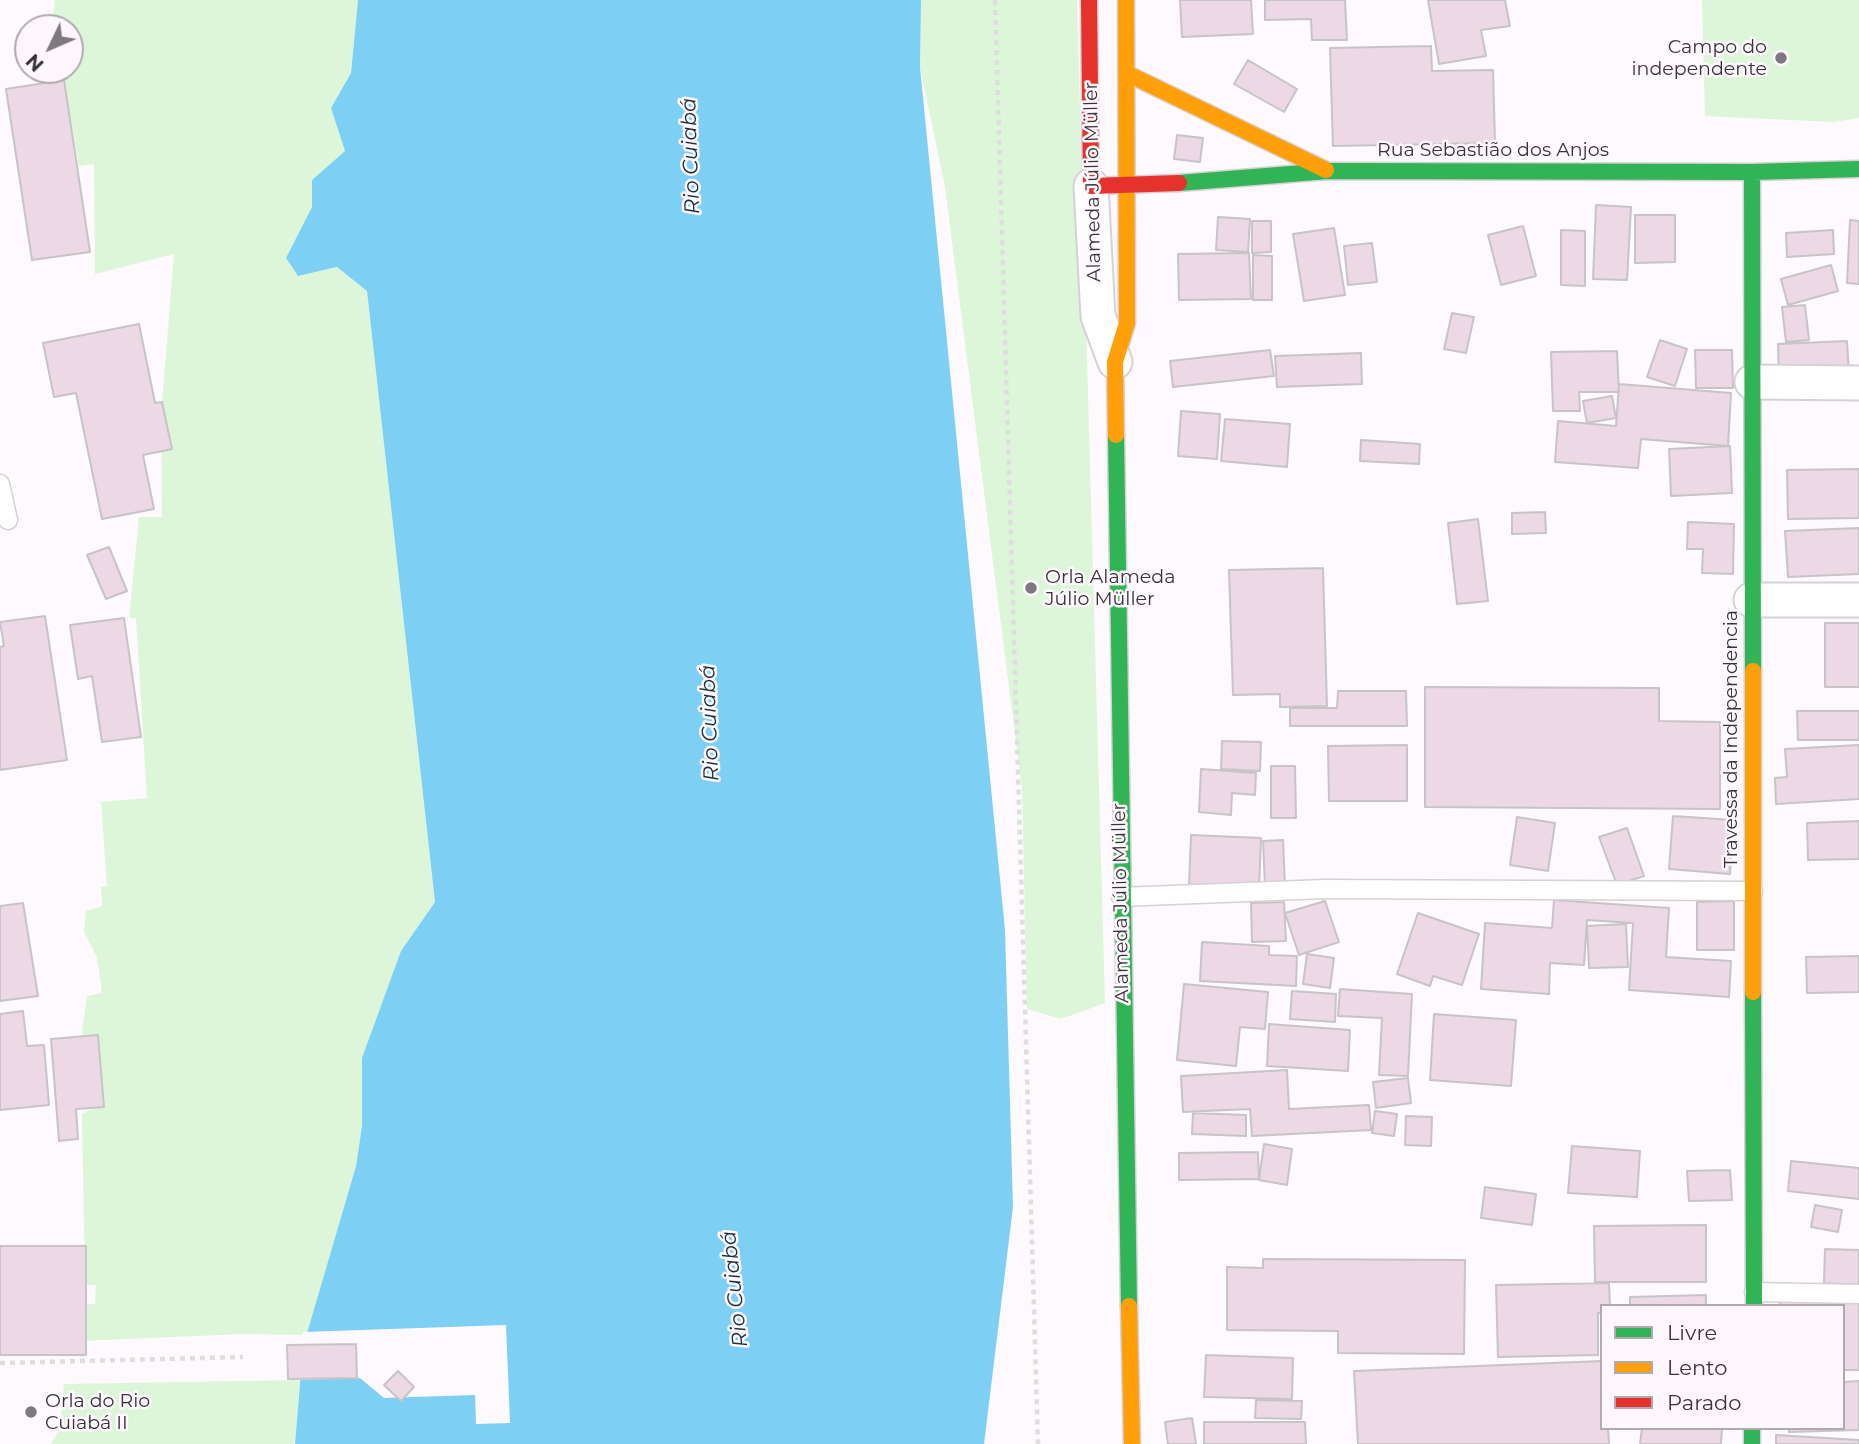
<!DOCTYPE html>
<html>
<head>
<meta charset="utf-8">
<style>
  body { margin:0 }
  #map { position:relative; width:1859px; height:1444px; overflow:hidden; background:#fdf9fd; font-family:Montserrat,sans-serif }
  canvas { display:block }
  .legend { position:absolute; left:1600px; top:1304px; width:245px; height:126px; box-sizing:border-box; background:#fef8fe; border:2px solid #afaaaf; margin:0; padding:9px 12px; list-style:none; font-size:21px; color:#393439 }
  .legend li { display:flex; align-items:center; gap:14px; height:35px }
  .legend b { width:35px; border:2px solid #afaaaf }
  .north { position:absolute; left:14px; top:14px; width:70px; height:70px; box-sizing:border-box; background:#fef8fe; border:2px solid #afaaaf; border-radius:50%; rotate:226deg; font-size:19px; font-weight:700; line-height:28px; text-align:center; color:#393439 }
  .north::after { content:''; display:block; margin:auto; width:24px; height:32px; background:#7e797e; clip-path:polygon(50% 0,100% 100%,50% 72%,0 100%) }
</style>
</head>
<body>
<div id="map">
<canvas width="1859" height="1444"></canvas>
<ul class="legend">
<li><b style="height:9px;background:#30b455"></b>Livre</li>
<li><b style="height:9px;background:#ff9f0a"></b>Lento</li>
<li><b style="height:9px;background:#e5322d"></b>Parado</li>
</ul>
<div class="north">N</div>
</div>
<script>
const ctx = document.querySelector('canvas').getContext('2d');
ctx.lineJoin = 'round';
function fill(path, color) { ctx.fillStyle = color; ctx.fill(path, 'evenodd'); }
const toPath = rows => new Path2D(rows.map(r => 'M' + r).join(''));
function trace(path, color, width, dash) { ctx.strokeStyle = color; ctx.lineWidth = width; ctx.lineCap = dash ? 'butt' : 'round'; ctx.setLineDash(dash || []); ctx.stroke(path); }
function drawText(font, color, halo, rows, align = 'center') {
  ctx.font = font + ' Montserrat,sans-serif'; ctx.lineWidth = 5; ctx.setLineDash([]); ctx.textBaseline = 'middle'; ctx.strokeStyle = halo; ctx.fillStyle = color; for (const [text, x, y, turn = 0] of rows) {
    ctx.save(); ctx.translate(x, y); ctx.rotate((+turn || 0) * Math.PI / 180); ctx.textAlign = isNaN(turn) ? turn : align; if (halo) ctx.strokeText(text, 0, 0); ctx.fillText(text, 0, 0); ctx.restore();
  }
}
fill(toPath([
  [55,0,358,0,351,73,331,108,345,151,312,180,312,207,286,258,298,276,338,267,367,291,435,902,401,951,362,1126,356,1166,307,1335,241,1334,81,1341,79,1305,95,1304,96,1285,85,1285,82,1114,104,1102,82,1033,87,996,102,993,97,957,84,932,86,911,102,906,101,887,107,886,101,802,147,798,136,618,129,618,139,517,162,517,161,416,174,254,95,274,94,164,79,166,63,74,49,71,70,70,70,28,52,28],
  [921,0,1077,0,1105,1003,1061,1019,1027,1009,1022,788,945,187,920,67],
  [1702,0,1859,0,1859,118,1834,122,1705,116],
  [300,1380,295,1444,51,1444,60,1429,64,1384]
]), '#ddf6da');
fill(toPath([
  [358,0,921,0,920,67,1005,930,1013,1207,984,1444,295,1444,303,1347,356,1166,362,1126,362,1058,401,951,435,902,367,291,337,267,298,276,286,258,312,207,312,180,345,151,331,108,351,73]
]), '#7dd0f3');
fill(toPath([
  [506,1325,510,1423,476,1424,475,1395,384,1398,360,1378,297,1380,303,1332]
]), '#fdf9fd');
const building = toPath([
  [1180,0,1251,0,1253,34,1182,37,1180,0],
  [1265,0,1345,0,1347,40,1312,40,1311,19,1265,20,1265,0],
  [1428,0,1505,0,1510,26,1481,30,1486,56,1439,64,1428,0],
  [1431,46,1432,71,1493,70,1495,143,1333,146,1330,48,1431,46],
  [1248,60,1297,89,1284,112,1234,84,1248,60],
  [64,80,90,252,32,260,6,89,64,80],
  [1177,135,1203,138,1200,162,1174,159,1177,135],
  [1596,205,1631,207,1627,280,1593,279,1596,205],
  [1635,215,1675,215,1675,262,1635,263,1635,215],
  [1218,217,1250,219,1248,252,1216,250,1218,217],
  [1850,220,1859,221,1859,284,1847,283,1850,220],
  [1252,221,1271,221,1271,252,1252,253,1252,221],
  [1523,226,1536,276,1501,285,1488,235,1523,226],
  [1334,228,1345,295,1304,301,1293,234,1334,228],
  [1561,230,1585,231,1585,286,1561,285,1561,230],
  [1833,230,1834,254,1787,257,1786,233,1833,230],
  [1372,243,1377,282,1348,285,1344,246,1372,243],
  [1249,253,1251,299,1179,300,1178,254,1249,253],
  [1253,255,1272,256,1272,300,1253,300,1253,255],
  [1831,265,1838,291,1788,305,1781,279,1831,265],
  [1805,305,1809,340,1786,342,1782,307,1805,305],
  [1452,313,1474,317,1466,353,1444,349,1452,313],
  [139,324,155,403,162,402,172,449,143,455,154,509,102,519,76,393,54,397,43,343,139,324],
  [1660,340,1687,349,1675,386,1647,377,1660,340],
  [1847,341,1849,375,1779,379,1778,344,1847,341],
  [1270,350,1274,376,1173,387,1170,361,1270,350],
  [1695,350,1732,350,1733,388,1696,388,1695,350],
  [1617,351,1619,392,1579,392,1580,411,1553,411,1551,352,1617,351],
  [1361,353,1362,384,1277,387,1275,356,1361,353],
  [1619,384,1731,393,1728,446,1641,439,1638,468,1555,462,1558,421,1616,426,1619,384],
  [1612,396,1616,418,1587,423,1583,401,1612,396],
  [1181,411,1220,414,1217,459,1178,456,1181,411],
  [1225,419,1290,424,1287,467,1221,461,1225,419],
  [1361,440,1420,444,1419,464,1360,461,1361,440],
  [1730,446,1732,493,1671,496,1669,449,1730,446],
  [1859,469,1859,518,1788,519,1787,470,1859,469],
  [1545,512,1546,533,1512,534,1512,513,1545,512],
  [1478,519,1488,601,1457,604,1448,523,1478,519],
  [1688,522,1734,524,1733,574,1702,573,1703,549,1687,549,1688,522],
  [1859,528,1859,574,1788,577,1785,531,1859,528],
  [109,547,127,591,106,599,87,555,109,547],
  [1323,568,1327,706,1280,707,1280,694,1233,695,1229,570,1323,568],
  [45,616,67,760,0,770,0,647,4,646,0,622,45,616],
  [124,618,141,737,102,742,92,676,78,679,70,625,124,618],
  [1825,623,1859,623,1859,687,1825,687,1825,623],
  [1425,687,1659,688,1659,721,1720,722,1720,809,1425,807,1425,687],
  [1338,691,1406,691,1407,726,1290,726,1290,708,1337,708,1338,691],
  [1797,711,1859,711,1859,740,1798,740,1797,711],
  [1222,741,1261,742,1260,771,1221,769,1222,741],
  [1407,745,1407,801,1329,801,1328,746,1407,745],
  [1859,745,1859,799,1776,804,1775,778,1787,777,1785,749,1859,745],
  [1271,766,1295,766,1296,818,1271,818,1271,766],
  [1201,769,1256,773,1255,795,1232,793,1231,815,1199,812,1201,769],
  [1673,816,1733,820,1730,874,1669,869,1673,816],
  [1517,817,1555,823,1548,871,1510,865,1517,817],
  [1859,821,1859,859,1808,860,1807,823,1859,821],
  [1627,828,1644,876,1617,885,1599,837,1627,828],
  [1191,835,1261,838,1259,889,1189,886,1191,835],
  [1283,840,1285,886,1265,887,1263,841,1283,840],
  [1554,900,1669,908,1666,957,1731,961,1729,997,1629,990,1633,923,1587,920,1584,965,1550,963,1549,994,1481,989,1485,923,1552,928,1554,900],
  [1325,901,1339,942,1299,955,1285,913,1325,901],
  [1734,901,1734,950,1697,950,1697,902,1734,901],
  [1284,902,1286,941,1252,942,1251,903,1284,902],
  [23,903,38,996,0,1001,0,906,23,903],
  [1418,913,1479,934,1462,985,1433,976,1430,986,1397,974,1418,913],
  [1626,924,1628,967,1589,968,1587,926,1626,924],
  [1202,942,1269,946,1269,955,1297,956,1296,986,1200,981,1202,942],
  [1307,954,1334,958,1330,988,1303,984,1307,954],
  [1859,956,1859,992,1807,993,1806,957,1859,956],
  [1184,984,1268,992,1265,1029,1240,1027,1236,1066,1177,1060,1184,984],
  [1340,989,1412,994,1408,1076,1379,1075,1382,1018,1338,1016,1340,989],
  [1292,991,1336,994,1335,1022,1290,1019,1292,991],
  [23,1011,27,1046,44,1045,49,1105,0,1110,0,1014,23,1011],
  [1434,1014,1516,1020,1511,1086,1430,1080,1434,1014],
  [1269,1024,1350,1030,1348,1071,1267,1066,1269,1024],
  [98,1035,104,1107,76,1109,78,1139,59,1141,51,1039,98,1035],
  [1287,1070,1289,1109,1369,1105,1371,1130,1252,1136,1250,1109,1183,1112,1181,1076,1287,1070],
  [1408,1078,1411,1103,1376,1108,1373,1082,1408,1078],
  [1375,1111,1397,1114,1394,1136,1372,1133,1375,1111],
  [1193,1113,1246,1115,1246,1136,1192,1134,1193,1113],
  [1406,1116,1432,1117,1431,1146,1405,1145,1406,1116],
  [1264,1144,1292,1149,1287,1185,1259,1180,1264,1144],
  [1572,1146,1640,1151,1637,1197,1568,1193,1572,1146],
  [1258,1152,1259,1179,1179,1180,1179,1153,1258,1152],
  [1791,1161,1859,1168,1859,1199,1788,1191,1791,1161],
  [1730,1170,1732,1200,1689,1201,1687,1171,1730,1170],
  [1485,1187,1536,1194,1532,1225,1481,1218,1485,1187],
  [1815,1205,1842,1210,1838,1232,1811,1227,1815,1205],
  [1706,1225,1706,1282,1595,1282,1594,1226,1706,1225],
  [0,1246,86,1246,86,1355,0,1355,0,1246],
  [1825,1249,1859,1250,1859,1285,1824,1283,1825,1249],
  [1263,1259,1465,1260,1464,1354,1338,1353,1338,1331,1227,1330,1227,1267,1263,1268,1263,1259],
  [1609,1283,1610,1306,1602,1306,1602,1313,1598,1313,1598,1355,1498,1357,1496,1285,1609,1283],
  [1706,1295,1706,1306,1630,1306,1630,1297,1706,1295],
  [1859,1298,1859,1370,1843,1370,1843,1306,1780,1306,1779,1300,1859,1298],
  [356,1344,357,1378,288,1379,287,1345,356,1344],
  [1206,1355,1293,1358,1292,1399,1204,1397,1206,1355],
  [1602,1361,1602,1428,1608,1428,1609,1444,1358,1444,1354,1371,1602,1361],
  [398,1371,414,1387,401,1401,384,1385,398,1371],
  [1859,1381,1859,1430,1789,1432,1789,1428,1843,1428,1843,1382,1859,1381],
  [1256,1400,1302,1401,1301,1419,1255,1418,1256,1400],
  [1192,1418,1196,1444,1168,1444,1165,1422,1192,1418],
  [1204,1422,1305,1422,1306,1444,1204,1444,1204,1422],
  [1642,1428,1722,1428,1721,1444,1640,1444,1642,1428],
  [1776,1435,1859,1440,1859,1444,1776,1444,1776,1435]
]);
fill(building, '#ecd9e5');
trace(building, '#c8c3c6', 2);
const lane = toPath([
  [0,484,8,520],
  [1121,897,1324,889,1753,891],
  [1754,1292,1859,1294]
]);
const street = toPath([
  [1091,186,1098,316,1115,362],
  [1752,382,1859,383],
  [1751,600,1859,600]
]);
const fast = toPath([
  [1752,172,1753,671],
  [1179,183,1328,171,1752,172,1859,169],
  [1116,435,1129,1306],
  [1753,992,1754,1306],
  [1752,1428,1752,1444]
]);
const slow = toPath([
  [1128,74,1326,170],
  [1116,435,1115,362,1127,323,1126,0],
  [1753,671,1753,992],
  [1129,1306,1132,1444]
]);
const jam = toPath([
  [1089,0,1091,186,1179,183]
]);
trace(lane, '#d5d1d5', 21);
trace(street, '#d5d1d5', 37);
trace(fast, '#d5d1d5', 19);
trace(slow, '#d5d1d5', 19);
trace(jam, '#d5d1d5', 19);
trace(toPath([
  [995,0,1038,1444],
  [0,1363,243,1357]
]), '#dedede', 4.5, [5, 5]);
trace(lane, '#fffeff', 18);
trace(street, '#fffeff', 33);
trace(fast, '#30b455', 16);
trace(slow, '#ff9f0a', 16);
trace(jam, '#e5322d', 16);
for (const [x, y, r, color] of [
  [1781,58,7,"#7e797e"],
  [1031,588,7,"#7e797e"],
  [31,1412,7,"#7e797e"]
]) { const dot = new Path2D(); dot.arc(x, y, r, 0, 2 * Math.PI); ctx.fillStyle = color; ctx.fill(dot); trace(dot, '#fef8fe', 2.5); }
drawText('19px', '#393439', '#fef8fe', [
  ["Campo do",1767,47,"right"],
  ["independente",1767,69,"right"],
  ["Orla Alameda",1045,577],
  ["Júlio Müller",1045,599],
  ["Orla do Rio",45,1401],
  ["Cuiabá II",45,1423]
], 'left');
drawText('19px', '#393439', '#fef8fe', [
  ["Rua Sebastião dos Anjos",1493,150],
  ["Alameda Júlio Müller",1093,182,-91],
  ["Travessa da Independencia",1731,739,-90],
  ["Alameda Júlio Müller",1121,903,-91]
]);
drawText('italic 21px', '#1c3039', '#fef8fe', [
  ["Rio Cuiabá",691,156,-92],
  ["Rio Cuiabá",710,723,-92],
  ["Rio Cuiabá",735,1289,-96]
]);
</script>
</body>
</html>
